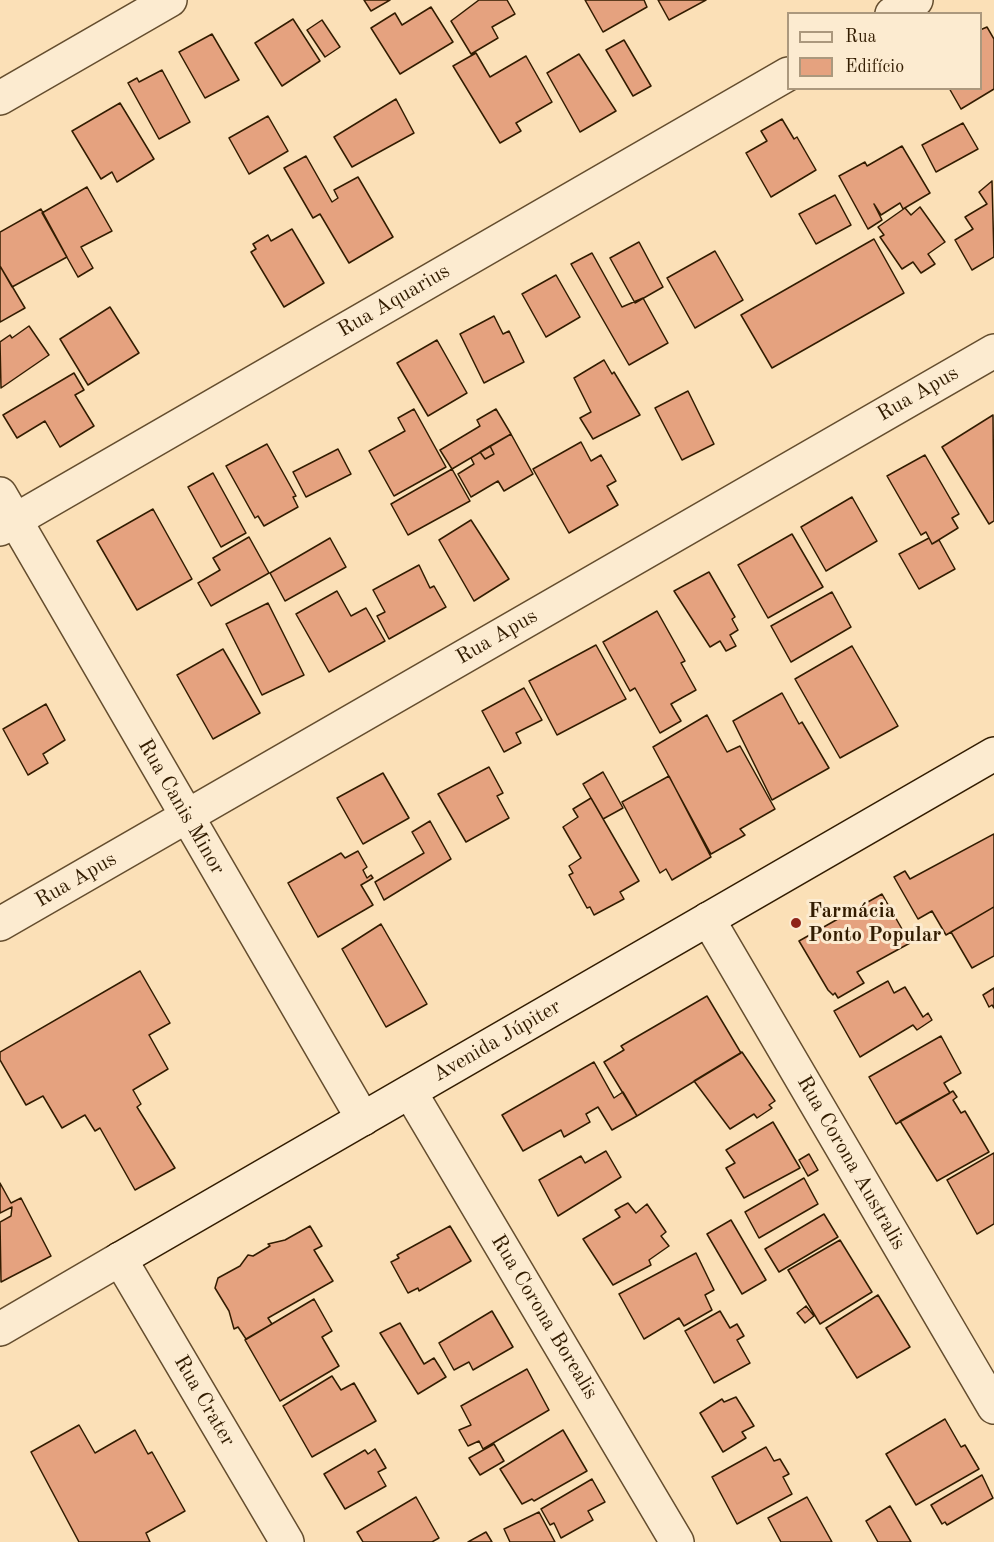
<!DOCTYPE html>
<html>
<head>
<meta charset="utf-8">
<style>
  body { margin:0 }
  #map { position:relative; width:994px; height:1542px; overflow:hidden; background:#fbe0b7; font-family:"Old Standard TT",serif }
  canvas { display:block }
  .legend { position:absolute; left:787px; top:12px; width:195px; height:78px; box-sizing:border-box; background:#fcebd0; border:2px solid #ab987d; margin:0; padding:8px 10px; list-style:none; font-size:18px; color:#321c00 }
  .legend li { display:flex; align-items:center; gap:12px; height:30px }
  .legend b { width:30px; border:2px solid #ab987d }
</style>
</head>
<body>
<div id="map">
<canvas width="994" height="1542"></canvas>
<ul class="legend">
<li><b style="height:8px;background:#fcebd0"></b>Rua</li>
<li><b style="height:16px;background:#e5a27f"></b>Edifício</li>
</ul>
</div>
<script>
const ctx = document.querySelector('canvas').getContext('2d');
ctx.lineJoin = 'round';
function fill(path, color) { ctx.fillStyle = color; ctx.fill(path, 'evenodd'); }
const toPath = rows => new Path2D(rows.map(r => 'M' + r).join(''));
function trace(path, color, width, dash) { ctx.strokeStyle = color; ctx.lineWidth = width; ctx.lineCap = dash ? 'butt' : 'round'; ctx.setLineDash(dash || []); ctx.stroke(path); }
function drawText(font, color, halo, rows, align = 'center') {
  ctx.font = font + ' "Old Standard TT",serif'; ctx.lineWidth = 6; ctx.setLineDash([]); ctx.textBaseline = 'middle'; ctx.strokeStyle = halo; ctx.fillStyle = color; for (const [text, x, y, turn = 0] of rows) {
    ctx.save(); ctx.translate(x, y); ctx.rotate((+turn || 0) * Math.PI / 180); ctx.textAlign = isNaN(turn) ? turn : align; if (halo) ctx.strokeText(text, 0, 0); ctx.fillText(text, 0, 0); ctx.restore();
  }
}
const building = toPath([
  [364,0,390,0,371,11,364,0],
  [479,0,507,0,515,14,492,27,498,38,471,54,451,21,479,0],
  [585,0,644,0,647,7,603,32,585,0],
  [658,0,706,0,669,20,658,0],
  [431,7,453,42,400,74,371,28,395,13,402,25,431,7],
  [293,19,320,61,282,86,255,43,293,19],
  [322,20,340,47,325,57,307,30,322,20],
  [987,27,994,39,994,89,961,109,949,88,980,88,980,30,987,27],
  [212,34,239,80,205,98,179,52,212,34],
  [624,40,651,86,633,96,606,50,624,40],
  [476,53,490,77,526,56,552,102,516,123,521,131,500,143,453,66,476,53],
  [579,54,616,111,580,132,547,73,579,54],
  [162,70,190,122,159,139,128,83,137,78,139,82,162,70],
  [396,99,414,133,352,167,334,137,396,99],
  [120,103,154,159,117,182,112,172,101,179,72,131,120,103],
  [268,116,288,151,249,174,229,138,268,116],
  [782,119,794,139,797,137,816,170,771,197,746,153,767,141,761,131,782,119],
  [963,123,978,149,936,172,922,145,963,123],
  [902,146,930,193,903,209,900,203,881,215,874,204,882,220,868,229,839,176,865,162,867,166,902,146],
  [306,156,332,202,338,198,334,190,358,177,393,237,349,263,320,214,313,218,284,168,306,156],
  [992,181,994,257,972,270,955,240,973,229,965,217,987,204,979,192,992,181],
  [87,187,112,231,81,247,93,268,78,277,42,213,87,187],
  [835,195,851,225,816,244,799,214,835,195],
  [920,207,945,242,928,254,935,264,921,273,913,262,902,269,880,237,884,235,878,227,905,208,911,215,920,207],
  [41,209,67,257,12,287,0,266,0,232,41,209],
  [292,229,324,283,284,307,251,252,256,249,253,244,268,235,271,241,292,229],
  [874,239,904,293,772,368,741,315,874,239],
  [639,242,663,287,635,303,610,258,639,242],
  [715,251,743,300,695,328,667,278,715,251],
  [592,253,622,307,643,298,668,343,629,365,571,264,592,253],
  [0,266,25,308,0,322,0,266],
  [556,275,580,317,546,337,522,294,556,275],
  [110,307,139,353,88,385,60,339,110,307],
  [494,316,503,334,509,331,524,362,484,383,460,334,494,316],
  [29,326,49,355,1,388,0,342,10,335,12,338,29,326],
  [437,340,467,393,428,416,397,363,437,340],
  [604,360,612,374,614,372,640,415,593,439,580,418,591,412,574,378,604,360],
  [74,373,84,390,75,395,94,426,60,447,45,421,17,438,3,415,74,373],
  [688,391,714,444,682,460,655,408,688,391],
  [414,409,446,467,394,496,369,451,405,431,398,418,414,409],
  [496,409,511,434,452,469,440,450,480,426,477,420,496,409],
  [993,415,994,521,989,524,942,447,993,415],
  [511,434,533,474,504,491,498,481,471,497,458,474,474,464,471,458,480,452,485,459,494,454,490,446,511,434],
  [581,442,591,461,601,455,616,481,607,486,618,505,569,533,533,469,581,442],
  [267,444,296,496,293,497,298,507,264,526,258,516,255,518,226,466,267,444],
  [490,446,494,454,485,459,480,452,490,446],
  [338,449,351,474,306,497,293,472,338,449],
  [925,455,959,514,952,518,958,528,932,544,926,532,921,535,887,476,925,455],
  [452,469,470,501,408,535,391,504,452,469],
  [213,473,246,533,221,547,188,487,213,473],
  [852,497,877,541,826,571,801,527,852,497],
  [153,509,192,579,137,610,97,541,153,509],
  [471,520,509,579,474,601,439,540,471,520],
  [792,534,823,587,768,618,738,565,792,534],
  [249,537,269,573,211,606,198,583,220,570,213,558,249,537],
  [330,538,346,567,285,601,270,573,330,538],
  [929,538,932,544,939,540,955,569,919,589,899,554,929,538],
  [419,565,430,588,434,586,446,607,389,639,377,616,385,612,373,590,419,565],
  [709,572,735,617,732,619,738,630,730,635,736,646,726,651,720,641,710,647,674,591,709,572],
  [337,591,351,616,366,608,385,641,329,672,296,614,337,591],
  [832,592,851,627,791,662,771,626,832,592],
  [268,603,304,675,262,695,226,624,268,603],
  [657,611,685,661,681,663,696,690,671,704,681,721,660,733,635,688,630,691,603,642,657,611],
  [596,645,626,699,557,735,529,681,596,645],
  [852,646,898,726,840,758,795,679,852,646],
  [223,649,260,713,213,739,177,675,223,649],
  [524,688,542,720,516,733,521,743,504,752,482,711,524,688],
  [782,693,799,724,802,722,829,768,772,800,733,721,782,693],
  [46,704,65,740,43,754,48,763,28,775,3,729,46,704],
  [707,715,727,752,740,746,775,809,740,829,745,835,711,854,653,747,707,715],
  [489,767,503,793,497,796,509,818,466,842,438,794,489,767],
  [603,772,623,808,603,819,583,784,603,772],
  [383,773,409,818,363,844,337,798,383,773],
  [669,776,711,857,672,880,666,869,660,873,622,802,669,776],
  [591,798,639,881,620,892,624,899,594,915,590,907,587,908,569,875,573,873,569,866,581,858,563,827,578,817,573,809,591,798],
  [430,821,451,859,384,900,375,882,424,853,412,832,430,821],
  [994,834,994,907,946,935,932,911,918,919,894,877,905,871,910,879,994,834],
  [358,851,367,867,363,870,367,878,371,875,373,878,361,885,373,905,318,937,288,883,341,853,345,858,358,851],
  [882,894,910,943,857,972,864,983,838,998,835,993,833,995,828,990,799,941,882,894],
  [994,907,994,956,972,968,951,932,994,907],
  [381,924,427,1004,386,1027,342,949,381,924],
  [140,971,170,1023,149,1035,168,1069,133,1090,141,1104,137,1107,175,1168,135,1190,100,1128,95,1131,85,1115,62,1128,43,1096,26,1105,0,1060,0,1052,140,971],
  [888,981,894,993,905,987,923,1017,928,1013,932,1020,917,1030,913,1025,860,1057,834,1011,888,981],
  [994,988,994,1008,992,1005,989,1007,983,995,994,988],
  [707,996,741,1053,637,1116,604,1062,624,1050,621,1046,707,996],
  [941,1036,961,1073,944,1083,950,1093,896,1124,869,1077,941,1036],
  [742,1052,775,1101,769,1105,772,1108,757,1118,754,1114,730,1129,694,1081,742,1052],
  [594,1062,614,1098,623,1092,637,1116,612,1130,598,1107,586,1114,590,1122,564,1137,561,1130,523,1151,502,1115,594,1062],
  [953,1091,957,1097,953,1100,961,1113,965,1111,989,1152,937,1181,900,1121,953,1091],
  [773,1122,800,1168,744,1198,726,1168,735,1163,726,1150,773,1122],
  [606,1151,621,1177,558,1216,539,1180,581,1156,585,1163,606,1151],
  [994,1153,994,1224,977,1234,947,1180,994,1153],
  [809,1154,818,1170,808,1176,799,1160,809,1154],
  [804,1178,818,1204,759,1238,745,1212,804,1178],
  [0,1183,11,1203,21,1198,51,1256,1,1282,0,1222,11,1216,12,1207,0,1213,0,1183],
  [628,1203,636,1213,647,1204,666,1232,661,1236,669,1246,649,1260,651,1265,613,1285,583,1239,620,1217,615,1210,628,1203],
  [824,1214,838,1237,779,1272,765,1249,824,1214],
  [731,1220,766,1280,742,1294,707,1234,731,1220],
  [310,1226,322,1246,314,1250,333,1281,268,1318,272,1324,246,1339,238,1327,234,1329,229,1311,215,1288,218,1278,240,1266,248,1255,253,1256,270,1246,268,1244,285,1240,310,1226],
  [450,1226,471,1261,419,1291,418,1288,408,1293,391,1262,399,1258,397,1255,450,1226],
  [840,1240,872,1292,820,1324,788,1270,840,1240],
  [696,1253,714,1290,705,1295,712,1310,684,1326,679,1318,644,1339,619,1294,696,1253],
  [878,1295,910,1347,857,1378,826,1328,878,1295],
  [314,1299,332,1331,322,1337,339,1366,280,1401,245,1340,314,1299],
  [806,1306,814,1316,805,1323,797,1313,806,1306],
  [492,1311,513,1347,473,1370,469,1362,454,1370,439,1343,492,1311],
  [720,1311,730,1328,737,1324,744,1336,737,1340,750,1363,714,1383,685,1331,720,1311],
  [400,1323,424,1364,434,1358,446,1377,418,1394,380,1333,400,1323],
  [527,1369,549,1410,483,1449,479,1441,468,1446,459,1430,471,1425,461,1406,527,1369],
  [332,1376,341,1390,354,1383,376,1421,312,1457,283,1406,332,1376],
  [736,1397,754,1426,742,1432,746,1438,723,1452,700,1413,722,1399,724,1402,736,1397],
  [945,1419,961,1447,965,1445,979,1469,916,1505,886,1454,945,1419],
  [79,1425,95,1453,135,1430,148,1454,152,1452,185,1511,146,1533,150,1542,79,1542,31,1452,79,1425],
  [563,1430,587,1471,534,1501,532,1499,522,1504,500,1469,563,1430],
  [494,1444,504,1461,480,1475,469,1458,494,1444],
  [766,1447,774,1461,780,1459,789,1474,783,1477,792,1494,737,1524,712,1477,766,1447],
  [375,1449,386,1468,378,1472,386,1486,345,1509,324,1474,365,1450,368,1454,375,1449],
  [982,1475,993,1498,947,1525,945,1522,942,1524,931,1505,982,1475],
  [592,1479,605,1502,588,1511,593,1520,561,1538,554,1523,550,1525,541,1509,592,1479],
  [416,1497,439,1538,432,1542,363,1542,357,1532,416,1497],
  [807,1497,832,1542,781,1542,768,1518,807,1497],
  [890,1506,911,1542,878,1542,866,1521,890,1506],
  [539,1512,555,1542,510,1542,504,1529,539,1512],
  [486,1532,492,1542,468,1542,486,1532]
]);
fill(building, '#e5a27f');
trace(building, '#321c00', 1.5);
const minor = toPath([
  [892,14,916,0],
  [0,98,170,0],
  [0,494,363,1119],
  [0,529,788,74],
  [708,919,994,1407],
  [0,924,994,351],
  [410,1092,677,1542],
  [0,1329,120,1259]
]);
const tertiary = toPath([
  [120,1259,287,1542]
]);
const secondary = toPath([
  [120,1259,994,754]
]);
trace(minor, '#644d2e', 36);
trace(tertiary, '#644d2e', 36);
trace(secondary, '#321c00', 36);
trace(minor, '#fcebd0', 33);
trace(tertiary, '#fcebd0', 33);
trace(secondary, '#fcebd0', 33);
for (const [x, y, r, color] of [
  [796,923,6,"#8f2418"]
]) { const dot = new Path2D(); dot.arc(x, y, r, 0, 2 * Math.PI); ctx.fillStyle = color; ctx.fill(dot); trace(dot, '#fcebd0', 2); }
drawText('21px', '#321c00', '#fcebd0', [
  ["Rua Aquarius",394,301,-30],
  ["Rua Apus",918,394,-30],
  ["Rua Apus",497,637,-30],
  ["Rua Canis Minor",181,807,60],
  ["Rua Apus",76,880,-30],
  ["Avenida Júpiter",497,1041,-30],
  ["Rua Corona Australis",851,1163,60],
  ["Rua Corona Borealis",544,1317,59],
  ["Rua Crater",204,1401,60]
]);
drawText('bold 21px', '#321c00', '#fcebd0', [
  ["Farmácia",808,911],
  ["Ponto Popular",808,935]
], 'left');
</script>
</body>
</html>
